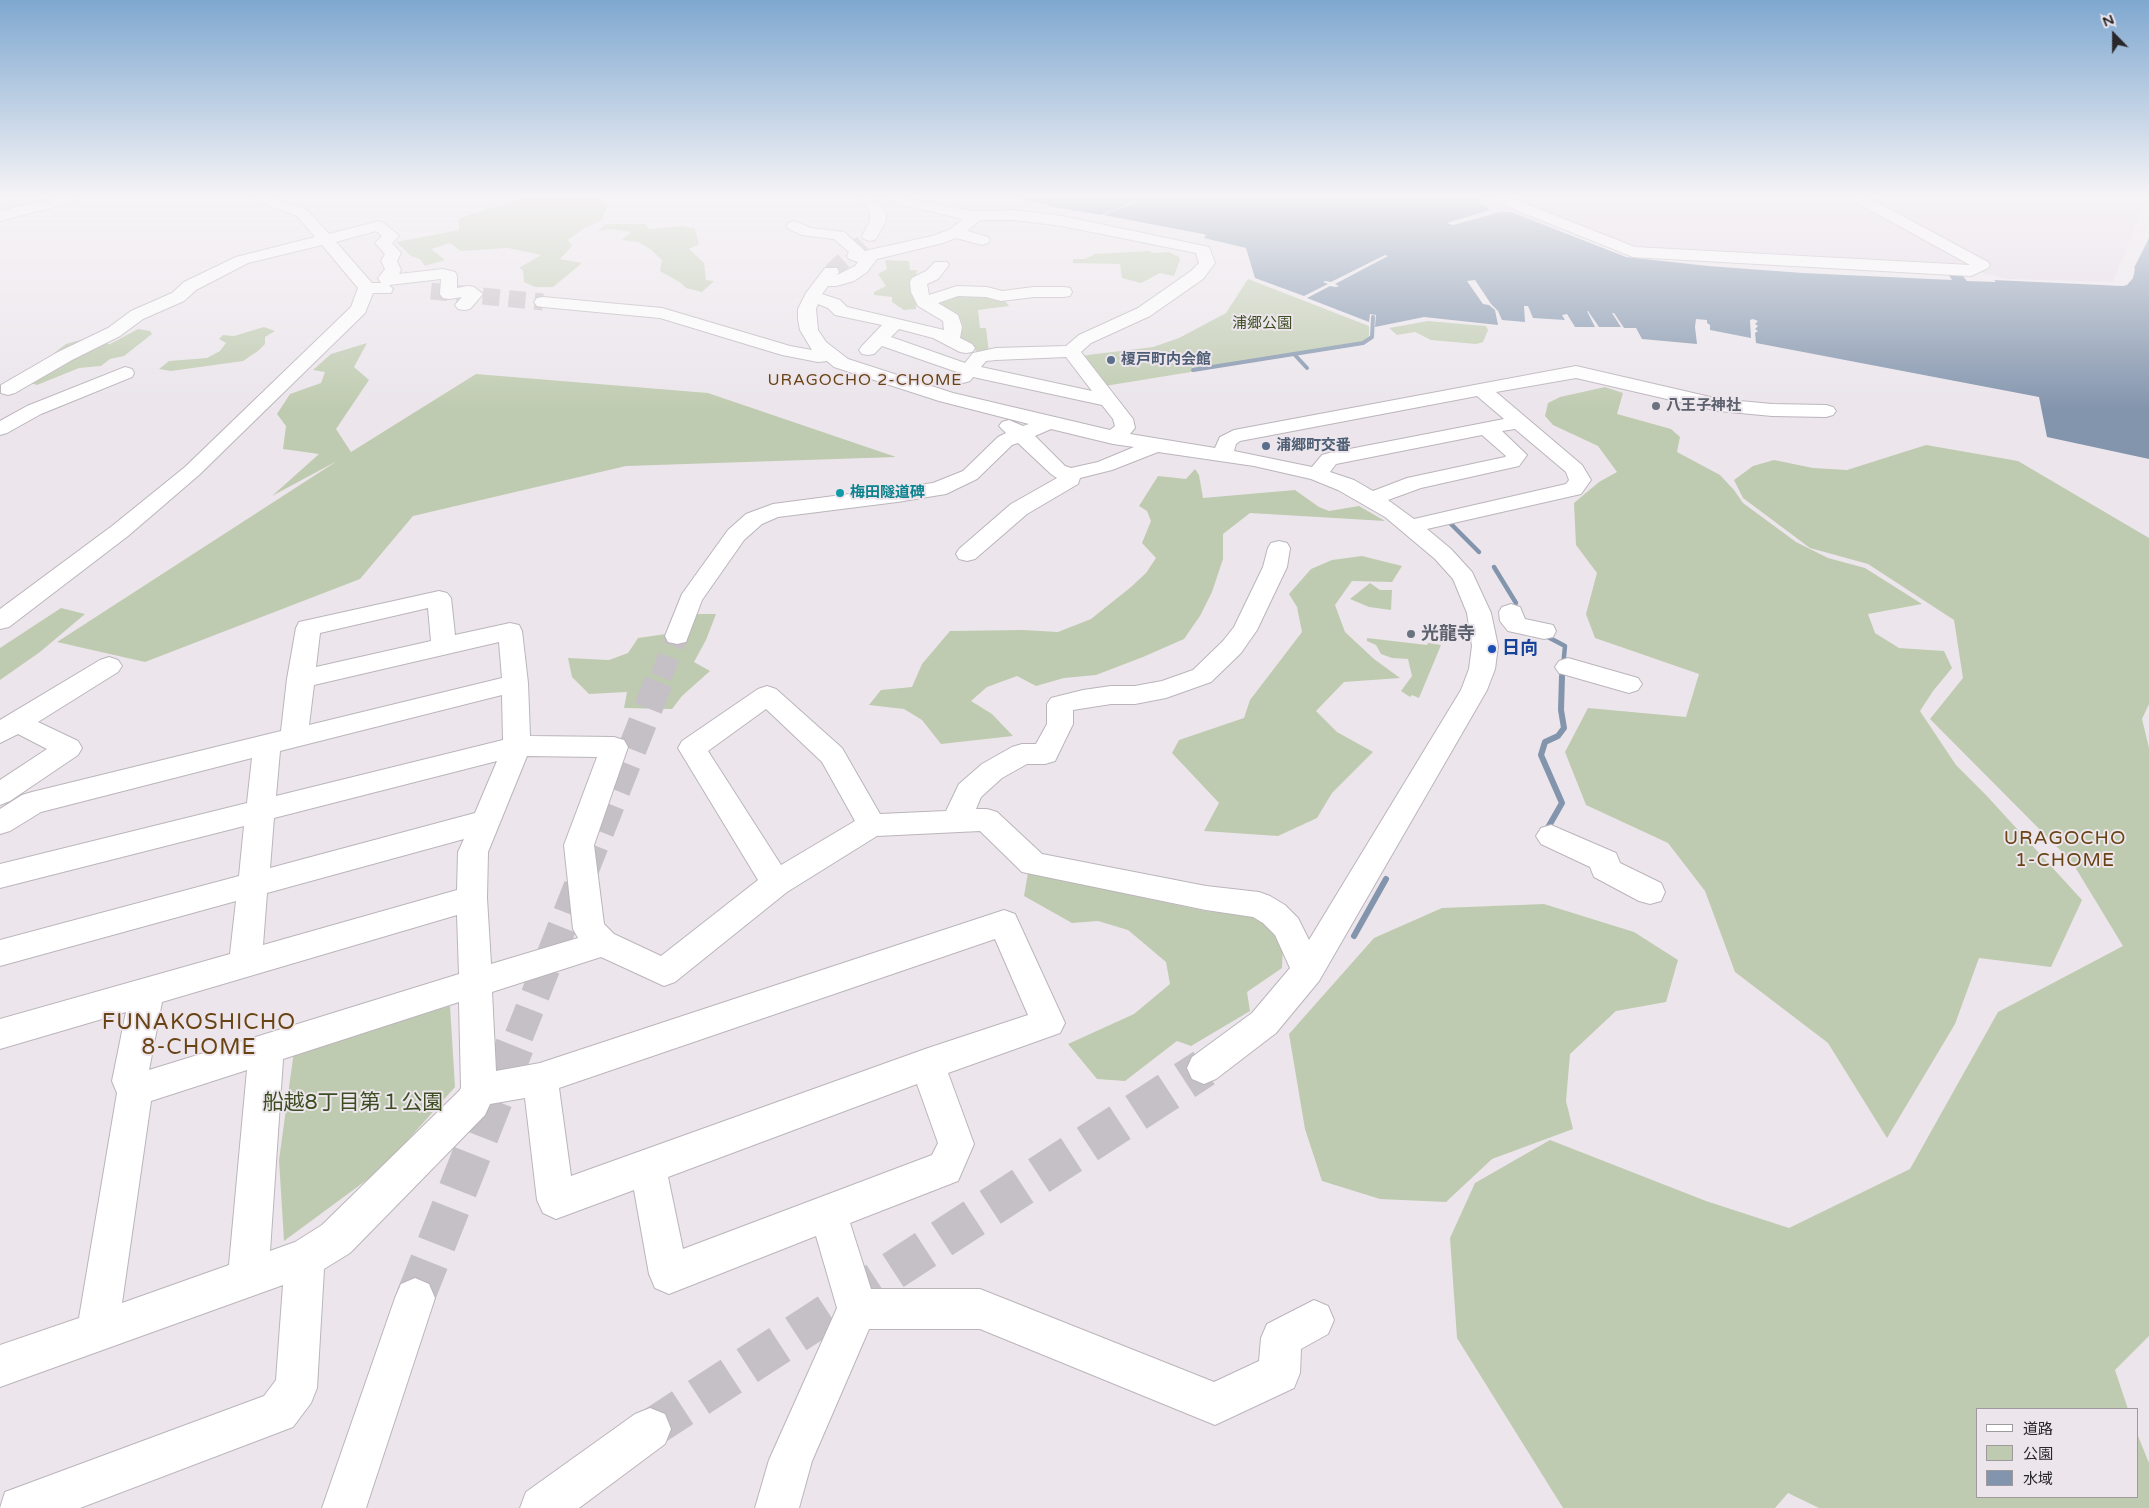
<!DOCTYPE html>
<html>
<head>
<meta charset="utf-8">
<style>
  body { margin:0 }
  #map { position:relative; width:2149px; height:1508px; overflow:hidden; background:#ece6ec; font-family:"Varela Round","Noto Sans JP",sans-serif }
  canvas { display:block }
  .legend { position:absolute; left:1976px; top:1408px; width:162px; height:90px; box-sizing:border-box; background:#ece6ec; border:1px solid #9e9a9e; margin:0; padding:6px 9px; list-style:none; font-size:15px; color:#2a272a }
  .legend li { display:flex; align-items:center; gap:10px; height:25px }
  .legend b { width:25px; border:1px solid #9e9a9e }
  .north { position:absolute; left:2089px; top:10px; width:50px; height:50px; -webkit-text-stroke:4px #ece6ec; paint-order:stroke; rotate:338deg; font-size:14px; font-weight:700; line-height:20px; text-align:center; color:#2a272a }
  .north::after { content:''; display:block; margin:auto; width:18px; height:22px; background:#2a272a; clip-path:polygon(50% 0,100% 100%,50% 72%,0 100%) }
</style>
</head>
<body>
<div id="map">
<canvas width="2149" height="1508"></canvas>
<ul class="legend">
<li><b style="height:6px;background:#fff"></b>道路</li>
<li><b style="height:14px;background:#bfcbb0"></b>公園</li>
<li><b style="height:14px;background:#8395ad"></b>水域</li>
</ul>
<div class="north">N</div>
</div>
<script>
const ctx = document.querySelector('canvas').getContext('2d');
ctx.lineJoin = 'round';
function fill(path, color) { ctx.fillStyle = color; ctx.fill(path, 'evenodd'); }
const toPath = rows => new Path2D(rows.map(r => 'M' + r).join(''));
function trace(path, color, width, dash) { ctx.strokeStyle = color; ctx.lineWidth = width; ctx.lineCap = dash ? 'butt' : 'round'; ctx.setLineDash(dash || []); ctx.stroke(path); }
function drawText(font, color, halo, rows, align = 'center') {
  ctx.font = font + ' "Varela Round","Noto Sans JP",sans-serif'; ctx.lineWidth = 4; ctx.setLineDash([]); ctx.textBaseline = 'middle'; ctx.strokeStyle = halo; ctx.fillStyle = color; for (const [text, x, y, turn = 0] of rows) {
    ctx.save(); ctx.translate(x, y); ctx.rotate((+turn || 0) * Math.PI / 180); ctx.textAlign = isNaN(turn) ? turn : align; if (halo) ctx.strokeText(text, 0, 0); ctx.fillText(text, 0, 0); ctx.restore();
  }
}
fill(toPath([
  [0,198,61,198,0,214],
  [1428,198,2147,198,2113,282,2009,279,1963,269,1635,249]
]), '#e6dae6');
fill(toPath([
  [522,198,599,198,608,204,602,220,584,228,568,240,572,246,560,259,582,263,553,287,535,287,524,282,523,270,519,268,541,255,508,248,461,251,450,243,431,249,445,260,425,266,420,259,411,256,396,242,459,230,459,218],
  [606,224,646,224,649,229,682,226,695,229,699,244,689,249,704,263,706,280,714,281,702,292,686,288,681,283,660,271,662,260,650,249,638,242,622,240,631,232,609,229,597,231],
  [1150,251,1152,253,1169,252,1179,257,1180,260,1174,276,1160,273,1141,283,1122,278,1120,264,1073,263,1073,259,1085,259,1095,254],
  [885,260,909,261,910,270,917,270,915,281,910,281,916,299,916,309,904,310,892,302,892,297,874,295,874,292,886,286,878,274,887,269],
  [1248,279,1369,326,1369,336,1362,344,1105,386,1080,356,1153,347,1179,338,1226,313],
  [967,293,996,297,1005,301,1009,306,978,310,980,328,986,328,989,353,982,354,955,338,956,328,963,325,959,320,947,323,940,320,939,316,924,311,930,309,931,302],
  [1428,321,1486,326,1488,330,1483,342,1476,344,1431,340,1415,332,1397,335,1389,328],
  [264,327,275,331,265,337,265,344,258,351,243,361,171,371,159,369,169,361,207,358,220,351,226,343,219,339,223,335,234,336],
  [138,329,150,331,152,334,124,356,110,359,101,366,79,368,37,385,18,379,54,358,54,353,66,344,91,337,101,344,110,344],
  [367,343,354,367,369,380,336,429,351,452,476,374,708,393,896,457,626,466,413,516,360,579,145,662,57,642,337,461,272,496,319,454,283,449,286,426,277,414,290,394,321,383,325,372,313,370,331,354],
  [1605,387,1623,393,1617,414,1671,429,1680,437,1677,452,1720,475,1734,490,1743,503,1796,542,1828,558,1865,568,1922,604,1868,614,1875,633,1899,648,1944,651,1952,668,1933,691,1920,711,1956,765,1986,795,2082,900,2051,967,1979,958,1955,1024,1887,1138,1828,1043,1735,972,1705,891,1668,843,1586,805,1565,752,1588,708,1686,717,1699,674,1595,638,1586,614,1597,573,1576,545,1574,503,1599,482,1617,472,1598,446,1553,425,1545,416,1548,403,1560,397],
  [1926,445,2018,461,2149,538,2149,704,2142,719,2149,748,2149,1336,2115,1370,2128,1409,1978,1409,1978,1497,2138,1497,2138,1436,2149,1463,2149,1508,1819,1508,1788,1493,1775,1508,1563,1508,1457,1338,1450,1238,1475,1183,1550,1140,1706,1201,1789,1228,1910,1169,1998,1012,2123,946,2072,862,1930,719,1963,678,1954,620,1868,564,1810,548,1743,498,1734,480,1753,466,1774,460,1813,468,1847,470],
  [1195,469,1199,475,1203,498,1295,490,1319,507,1329,511,1359,506,1385,521,1250,513,1223,534,1223,559,1212,592,1200,616,1184,639,1143,657,1096,675,1064,678,1036,686,1017,676,987,687,971,701,992,714,1013,736,941,744,922,720,904,709,869,705,881,690,912,687,922,664,950,631,1023,630,1058,632,1091,619,1131,587,1146,573,1156,558,1142,543,1151,521,1147,511,1139,506,1158,476,1186,479],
  [1362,556,1402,566,1392,582,1352,581,1335,605,1345,632,1374,659,1400,678,1344,682,1316,711,1337,732,1373,752,1332,793,1317,818,1278,836,1204,831,1219,803,1172,753,1179,740,1244,718,1250,700,1302,632,1297,607,1289,594,1311,569,1332,560],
  [1370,583,1380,590,1392,590,1391,610,1369,607,1350,599],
  [61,608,85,614,40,652,0,680,0,648],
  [696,614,716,614,706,640,694,662,710,671,682,696,672,709,624,708,627,692,589,694,572,677,568,658,609,660,628,653,638,638,673,633],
  [1367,638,1427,645,1428,643,1441,645,1419,698,1412,695,1410,697,1401,691,1412,676,1408,659,1392,658,1381,654,1376,645,1367,641],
  [1028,873,1206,911,1253,914,1269,926,1283,943,1282,968,1247,992,1250,1011,1191,1046,1177,1041,1125,1081,1097,1079,1068,1044,1134,1014,1170,984,1166,962,1128,930,1098,921,1072,923,1024,896],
  [1544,904,1634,932,1678,960,1666,1002,1616,1011,1570,1054,1566,1101,1573,1129,1492,1159,1446,1202,1380,1199,1322,1181,1305,1129,1289,1034,1374,938,1442,908],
  [450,1006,455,1087,383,1168,284,1241,279,1160,294,1051]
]), '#bfcbb0');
fill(toPath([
  [1015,198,1142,198,1101,215,1048,206,1049,205],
  [1145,198,1475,198,1490,210,1447,223,1453,225,1500,212,1511,212,1626,257,1708,266,1803,273,1952,280,1948,274,1962,275,1967,281,1996,282,1994,280,2123,286,2127,285,2133,278,2135,269,2134,268,2149,238,2149,459,2047,437,2039,397,1756,343,1755,333,1758,331,1755,329,1758,326,1755,324,1758,321,1753,319,1750,320,1751,338,1710,330,1710,325,1707,323,1707,320,1696,319,1695,327,1697,344,1642,339,1636,328,1624,328,1614,313,1612,313,1621,327,1599,327,1588,311,1587,311,1595,327,1575,327,1567,314,1562,315,1565,320,1533,318,1528,306,1524,306,1525,322,1502,320,1498,311,1491,304,1475,280,1467,281,1483,304,1489,305,1495,310,1498,325,1424,317,1375,327,1376,315,1370,314,1369,322,1307,298,1330,286,1336,287,1339,286,1335,284,1388,256,1385,255,1331,282,1325,281,1323,282,1328,284,1304,296,1255,278,1246,248,1204,238,1206,235,1203,234,1103,215]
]), '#8395ad');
trace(toPath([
  [1294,354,1307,368],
  [1193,370,1363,343,1372,337,1373,317]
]), '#8395ad', 4);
trace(toPath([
  [1449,522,1479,552],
  [1494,567,1516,603],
  [1544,635,1565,646,1562,677]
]), '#8395ad', 4.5);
trace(toPath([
  [1546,831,1562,803,1541,755,1545,742,1558,736,1564,728,1561,710,1562,676],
  [1354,936,1386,879]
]), '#8395ad', 6);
trace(toPath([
  [831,272,870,236],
  [431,291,543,302]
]), '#c5c0c5', 17, [17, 9]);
trace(toPath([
  [661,677,677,636]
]), '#c5c0c5', 22, [22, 11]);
trace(toPath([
  [519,1036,661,676]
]), '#c5c0c5', 29, [29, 15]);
trace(toPath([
  [415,1298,519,1035],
  [650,1429,1204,1068]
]), '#c5c0c5', 39, [39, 19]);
const minor = toPath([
  [57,198,80,198,78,201,0,221,0,211,57,198],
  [254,198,274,198,307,210,329,234,379,221,384,223,399,236,392,243,401,253,397,261,401,270,399,274,443,269,455,272,457,276,457,288,468,286,474,287,483,294,470,309,464,310,458,309,455,305,462,297,449,299,443,298,440,294,441,279,389,285,393,289,391,293,373,293,365,313,199,475,128,536,9,627,0,629,0,609,112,526,185,467,351,307,358,288,322,245,248,263,196,290,184,301,143,319,120,336,72,360,15,393,8,395,1,393,1,385,58,352,108,328,131,311,172,293,184,282,236,257,315,237,297,216,256,201,254,198],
  [376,231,382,236,375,243,385,254,381,261,385,269,378,278,381,283,372,283,336,242,376,231],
  [858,198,873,198,880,204,886,214,886,221,876,239,870,241,864,239,862,236,870,221,870,214,868,209,858,198],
  [885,198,908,198,953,208,976,211,1014,210,1062,216,1209,247,1215,263,1203,279,1150,316,1091,343,1081,352,1133,419,1135,428,1130,434,1215,448,1220,437,1234,430,1576,366,1719,399,1772,404,1826,405,1833,407,1836,411,1833,415,1826,417,1772,416,1719,411,1576,378,1496,392,1582,465,1591,480,1581,494,1427,529,1451,549,1472,572,1491,613,1498,646,1495,669,1487,690,1319,981,1276,1033,1216,1079,1204,1084,1192,1079,1187,1068,1192,1057,1252,1013,1290,968,1275,935,1263,923,1253,917,1206,910,1022,872,980,831,877,836,787,892,675,982,664,986,601,957,492,992,496,1071,540,1063,1004,910,1015,914,1065,1023,1060,1033,948,1073,974,1144,958,1181,850,1223,871,1289,980,1289,1214,1382,1259,1361,1261,1338,1267,1324,1314,1300,1328,1306,1334,1320,1328,1334,1301,1349,1300,1373,1294,1388,1215,1425,980,1329,869,1329,812,1461,799,1508,755,1508,769,1460,837,1308,816,1236,669,1294,655,1288,649,1274,634,1190,556,1219,543,1213,537,1200,525,1098,490,1104,485,1115,350,1253,324,1269,317,1388,311,1403,293,1427,80,1508,0,1508,5,1492,264,1396,276,1380,283,1285,0,1387,0,1345,79,1318,117,1093,112,1081,126,1012,0,1049,0,1019,230,954,236,901,0,966,0,940,239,876,244,826,0,888,0,864,247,803,252,758,41,812,10,831,0,834,0,809,22,795,32,792,281,731,287,679,296,628,299,622,439,591,447,593,451,598,455,635,510,623,519,625,522,631,528,683,530,736,614,737,624,740,628,747,594,845,604,924,614,934,661,956,758,880,678,748,682,741,758,689,767,686,776,689,842,748,880,814,946,811,959,784,982,764,1012,747,1022,744,1036,744,1047,724,1047,704,1051,698,1083,690,1111,686,1135,686,1162,681,1193,670,1223,641,1234,627,1263,567,1268,548,1271,543,1279,541,1287,543,1290,548,1287,567,1257,630,1241,653,1211,682,1166,698,1135,704,1111,704,1073,710,1073,724,1055,761,1045,764,1027,764,1002,778,981,797,976,809,987,809,997,812,1042,854,1206,886,1259,892,1270,896,1285,905,1298,918,1309,940,1461,690,1469,669,1472,646,1467,613,1453,579,1435,559,1385,517,1338,490,1311,479,1254,466,1158,452,1112,470,1080,478,1078,484,1027,514,975,559,967,561,959,559,956,554,959,549,1011,504,1057,478,1051,474,1018,443,1012,445,977,479,946,494,897,502,778,517,762,524,744,540,702,600,686,642,677,644,668,642,665,636,682,594,728,530,746,514,773,504,933,483,963,471,998,437,1006,433,999,426,1002,422,1009,420,1023,426,1029,424,939,401,834,367,827,361,818,362,782,355,660,318,543,307,537,306,534,302,537,298,543,297,662,308,790,346,812,350,800,330,798,319,798,309,806,293,825,268,837,268,839,272,837,275,855,266,858,262,849,259,847,256,849,252,834,239,802,235,789,229,786,226,789,223,794,221,811,228,844,232,865,251,932,236,949,230,963,219,887,201,885,198],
  [980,220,1014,220,1062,226,1196,253,1199,263,1191,271,1138,308,1079,335,1066,346,996,348,973,353,965,363,891,337,899,329,933,338,960,352,966,353,972,352,975,348,972,344,960,338,962,327,958,315,938,303,958,296,986,297,1001,301,1034,297,1064,297,1070,296,1072,292,1070,288,1064,287,1034,287,1002,291,987,287,957,286,929,295,927,284,938,279,949,265,947,262,935,262,926,271,912,278,910,282,911,292,918,306,943,321,944,330,847,307,840,300,822,294,828,286,836,286,854,281,867,272,877,259,943,243,956,238,982,245,988,243,990,240,988,237,967,231,980,220],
  [818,304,828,308,835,315,882,325,862,346,859,350,862,354,868,355,874,354,882,346,957,372,954,377,956,381,963,383,970,381,973,377,1102,405,1113,419,1115,426,1110,430,953,393,848,359,826,342,818,330,816,309,818,304],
  [1066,357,1092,391,981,367,986,361,996,360,1066,357],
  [1477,396,1504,419,1329,453,1322,455,1312,467,1234,451,1236,444,1240,441,1477,396],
  [1051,429,1113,444,1134,447,1098,462,1071,468,1065,466,1035,436,1051,429],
  [1515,429,1566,472,1569,480,1566,484,1414,519,1388,500,1421,488,1519,466,1527,455,1502,431,1515,429],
  [1482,435,1506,456,1505,457,1407,478,1373,491,1354,480,1330,472,1336,464,1482,435],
  [428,608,431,641,316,667,320,633,428,608],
  [499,642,502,678,309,725,314,685,499,642],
  [502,695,503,740,276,796,280,751,502,695],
  [766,709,822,762,855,821,781,865,708,751,766,709],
  [527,756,597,757,564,845,573,929,578,938,491,964,487,898,488,852,527,756],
  [497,761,475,813,270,868,274,818,497,761],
  [464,839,458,852,457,890,263,945,267,893,464,839],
  [457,915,459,974,149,1070,162,1002,457,915],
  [995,939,1028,1015,928,1048,571,1176,559,1088,995,939],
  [459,1002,461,1088,459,1091,322,1225,295,1242,270,1251,283,1059,459,1002],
  [247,1070,229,1265,122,1303,151,1101,247,1070],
  [917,1084,938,1143,932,1155,683,1249,668,1177,917,1084],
  [1492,198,1511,198,1635,247,1970,265,1854,201,1852,198,1869,198,1988,262,1990,265,1988,268,1971,276,1633,257,1494,201,1492,198],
  [125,367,132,369,134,373,132,377,41,414,7,433,0,435,0,421,27,406,125,367],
  [1511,604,1520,607,1525,619,1553,625,1556,631,1553,637,1544,639,1508,631,1500,621,1499,612,1502,607,1511,604],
  [109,657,118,660,122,666,118,672,38,722,78,741,82,748,78,755,10,801,0,805,0,780,47,749,18,734,0,743,0,720,100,660,109,657],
  [1568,658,1638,678,1642,684,1638,690,1629,693,1559,673,1555,667,1559,661,1568,658],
  [1551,825,1616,853,1620,863,1661,883,1665,892,1661,901,1650,904,1639,901,1594,877,1590,867,1541,844,1536,836,1541,828,1551,825],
  [415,1278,429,1284,435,1298,366,1508,322,1508,395,1298,401,1284,415,1278],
  [650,1408,665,1414,671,1429,665,1444,579,1508,520,1508,526,1492,635,1414,650,1408]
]);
trace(minor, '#bbb5bb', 2);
fill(minor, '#fff');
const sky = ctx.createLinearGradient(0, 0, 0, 409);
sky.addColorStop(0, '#7fa8d0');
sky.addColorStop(0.48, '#f6f4f6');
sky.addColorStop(1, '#f6f4f600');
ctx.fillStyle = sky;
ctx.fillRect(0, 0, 2149, 409);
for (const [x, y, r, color] of [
  [1111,360,5,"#5c6f8a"],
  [1656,406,5,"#6b7280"],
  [1266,446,5,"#5c6f8a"],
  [840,493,5,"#0f9aa8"],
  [1411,634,5,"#6b7280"],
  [1492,649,5,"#1a4fb4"]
]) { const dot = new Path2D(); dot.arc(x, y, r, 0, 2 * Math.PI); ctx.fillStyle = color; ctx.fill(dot); trace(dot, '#ece6ec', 2); }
drawText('15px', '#3c4e21', '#ece6ec', [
  ["浦郷公園",1262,324]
]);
drawText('bold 15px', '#4e5e75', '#ece6ec', [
  ["榎戸町内会館",1121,360],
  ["浦郷町交番",1276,446]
], 'left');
drawText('bold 15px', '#5b616d', '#ece6ec', [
  ["八王子神社",1666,406]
], 'left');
drawText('bold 15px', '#0d838f', '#ece6ec', [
  ["梅田隧道碑",850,493]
], 'left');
ctx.letterSpacing = '1px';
drawText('16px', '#694314', '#ece6ec', [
  ["URAGOCHO 2-CHOME",865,381]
]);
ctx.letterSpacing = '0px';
drawText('bold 18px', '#5b616d', '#ece6ec', [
  ["光龍寺",1421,634]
], 'left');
drawText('bold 18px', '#164399', '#ece6ec', [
  ["日向",1502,649]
], 'left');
ctx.letterSpacing = '1px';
drawText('19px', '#694314', '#ece6ec', [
  ["URAGOCHO",2065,839],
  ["1-CHOME",2065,861]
]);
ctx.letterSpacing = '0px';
drawText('21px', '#3c4e21', '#ece6ec', [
  ["船越8丁目第１公園",353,1103]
]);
ctx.letterSpacing = '1px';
drawText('22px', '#694314', '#ece6ec', [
  ["FUNAKOSHICHO",199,1023],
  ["8-CHOME",199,1048]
]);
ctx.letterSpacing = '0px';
</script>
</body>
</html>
